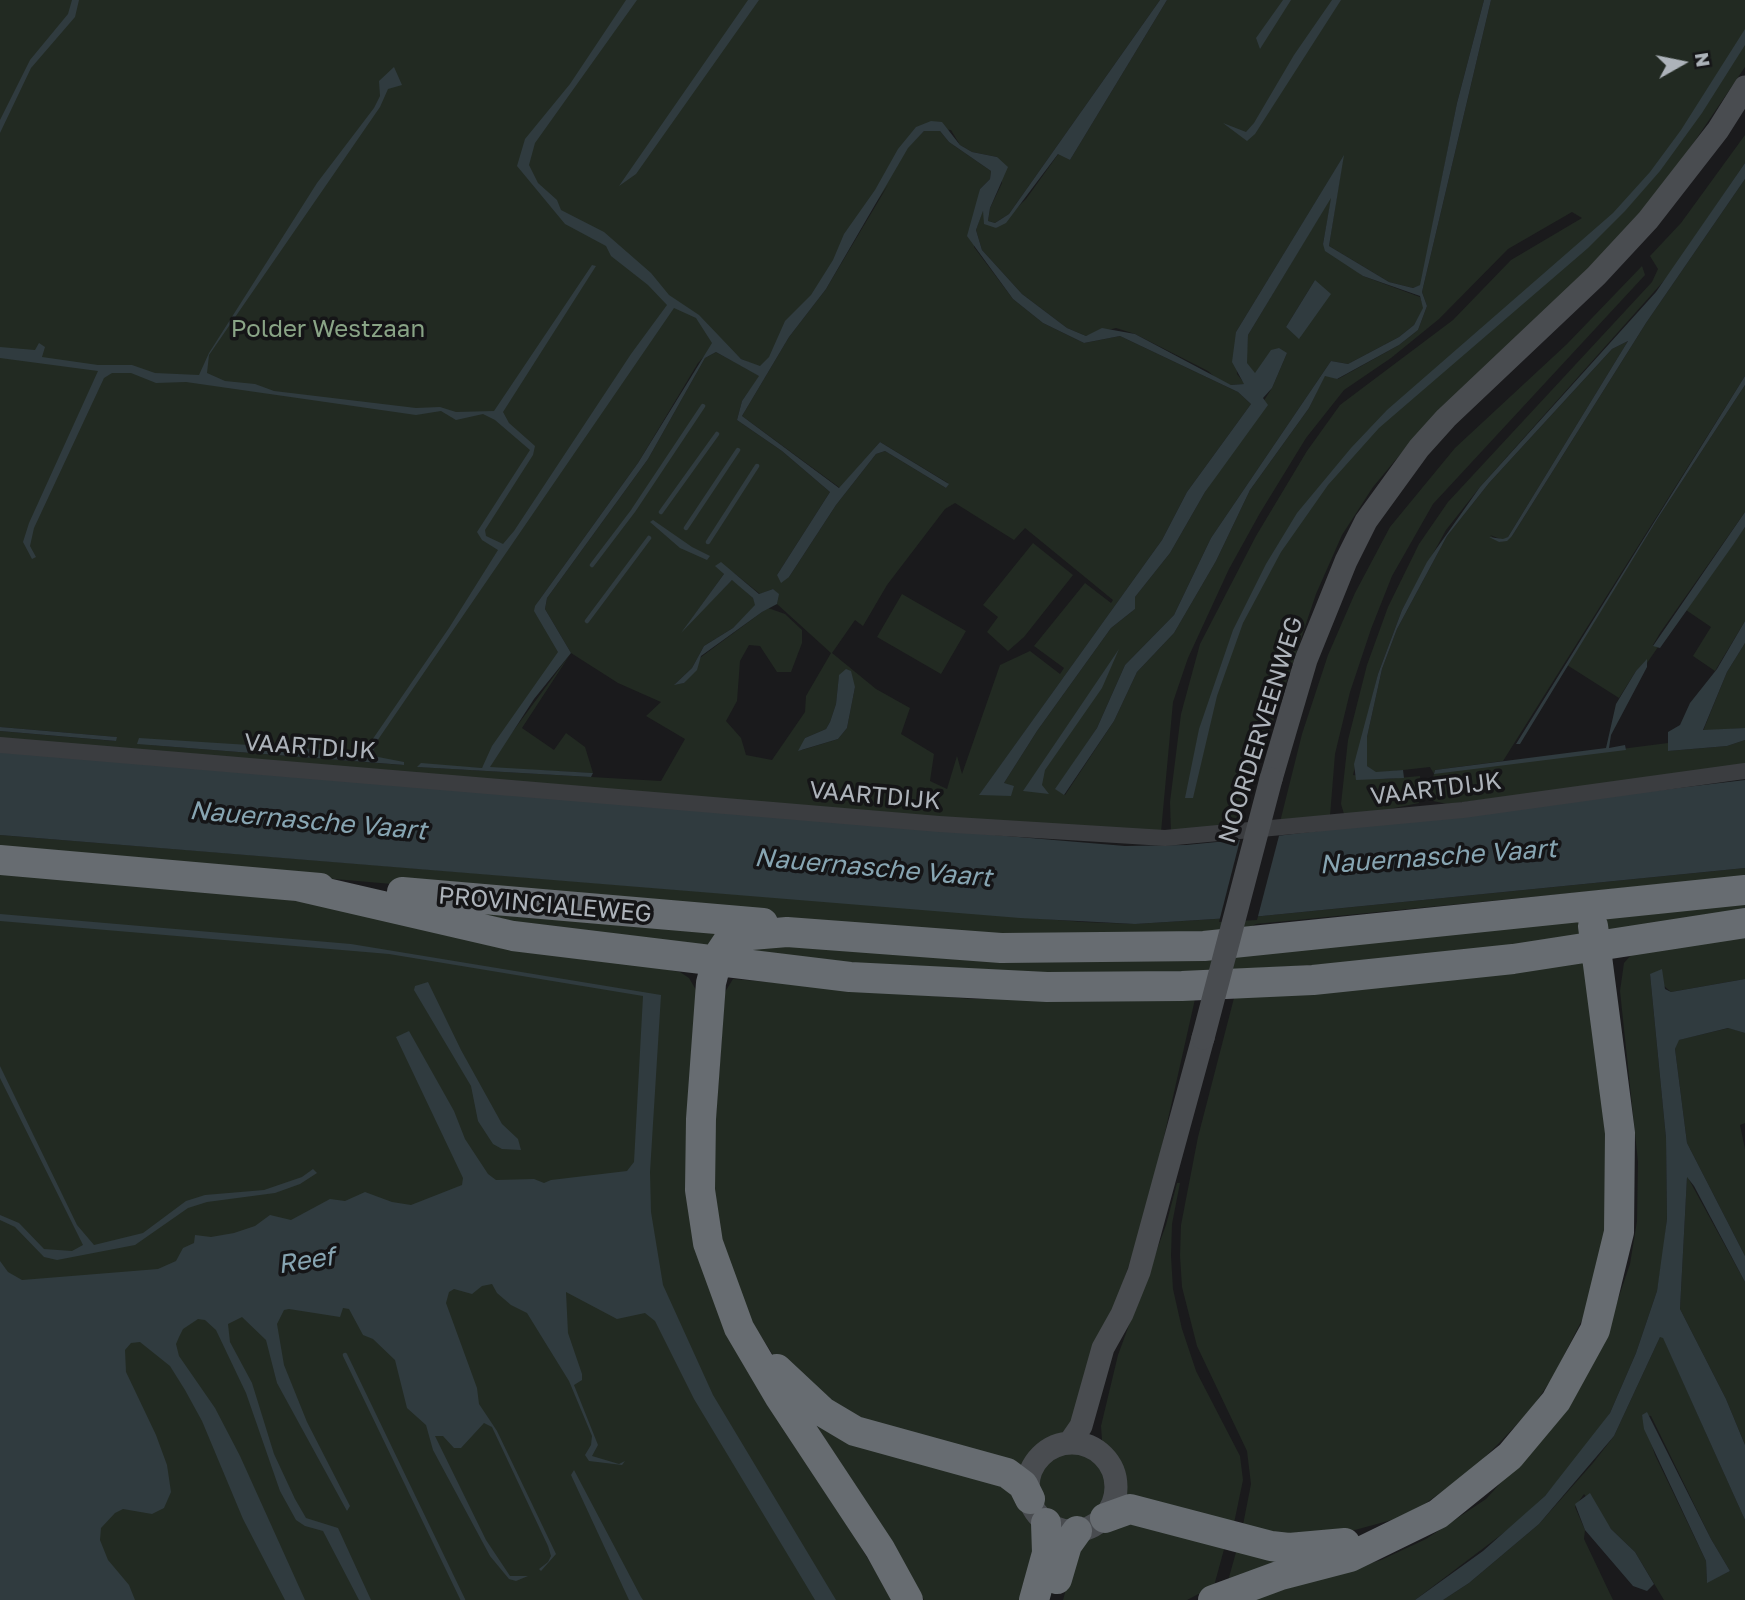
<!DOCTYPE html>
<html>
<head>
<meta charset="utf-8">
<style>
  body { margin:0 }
  #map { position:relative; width:1745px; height:1600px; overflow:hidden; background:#1a1a1c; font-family:"Golos Text",sans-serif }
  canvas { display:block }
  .north { position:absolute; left:1647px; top:28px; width:70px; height:70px; -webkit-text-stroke:5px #151517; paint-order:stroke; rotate:81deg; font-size:19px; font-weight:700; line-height:28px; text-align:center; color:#adb3ba }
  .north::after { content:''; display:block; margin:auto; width:24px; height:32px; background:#adb3ba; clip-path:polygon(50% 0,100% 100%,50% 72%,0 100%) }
</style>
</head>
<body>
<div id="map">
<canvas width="1745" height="1600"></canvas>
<div class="north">N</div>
</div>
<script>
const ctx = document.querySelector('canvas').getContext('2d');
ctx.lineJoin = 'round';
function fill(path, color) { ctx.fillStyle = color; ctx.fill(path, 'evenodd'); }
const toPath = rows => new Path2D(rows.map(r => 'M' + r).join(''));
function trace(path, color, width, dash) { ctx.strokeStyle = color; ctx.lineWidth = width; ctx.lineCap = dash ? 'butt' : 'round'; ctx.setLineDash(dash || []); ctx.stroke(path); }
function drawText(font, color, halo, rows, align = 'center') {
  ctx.font = font + ' "Golos Text",sans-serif'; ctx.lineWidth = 7; ctx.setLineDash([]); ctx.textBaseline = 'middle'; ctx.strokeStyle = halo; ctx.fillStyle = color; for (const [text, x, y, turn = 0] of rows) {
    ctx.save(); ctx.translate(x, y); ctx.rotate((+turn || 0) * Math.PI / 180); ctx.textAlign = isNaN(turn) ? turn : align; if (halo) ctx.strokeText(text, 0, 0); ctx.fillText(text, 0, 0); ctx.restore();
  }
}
fill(toPath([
  [0,0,1160,0,1009,214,995,223,988,221,990,208,1002,183,997,157,972,152,960,145,951,130,920,127,909,146,924,131,940,131,949,142,991,171,990,179,980,189,974,247,1013,299,1043,323,1084,343,1120,336,1238,392,1251,404,1187,492,1162,540,980,794,1004,783,1037,731,1111,628,1135,609,1135,597,1170,553,1205,492,1272,388,1287,353,1255,374,1246,363,1248,335,1332,195,1323,244,1363,276,1420,297,1424,308,1414,325,1399,337,1348,364,1331,361,1211,538,1174,615,1125,665,1097,728,1056,789,1065,795,1114,721,1137,672,1174,633,1216,561,1250,490,1309,408,1325,375,1338,379,1399,345,1418,330,1427,306,1422,292,1491,0,1745,0,1745,67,1663,188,1615,242,1413,439,1373,487,1342,535,1316,594,1238,826,1171,833,1170,802,1181,714,1200,644,1256,536,1307,451,1340,405,1453,320,1511,260,1582,218,1572,212,1508,249,1439,319,1391,358,1344,390,1306,438,1260,513,1229,569,1188,658,1173,702,1161,832,1117,832,0,740,0,731,115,741,116,737,0,727],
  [888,185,826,289,789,337,742,416,840,488,880,442,948,483,946,488,885,451,876,454,836,505,789,577,777,575,830,492,782,451,737,420,742,401,760,376,716,352,705,358,648,459,547,598,545,609,571,653,496,754,489,768,593,773,585,747,566,733,554,750,522,728,571,653,618,683,661,702,646,716,685,739,661,781,418,767,482,768,565,645,538,602,638,463,698,363,720,340,741,359,762,368],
  [1315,280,1300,338,1299,338,1286,327],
  [955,503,1014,540,1025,528,1113,600,1111,603,1085,583,1034,646,1064,668,1060,674,1030,651,1000,665,962,774,957,756,947,789,930,781,934,754,901,734,910,708,876,689,832,653,855,620,863,626,887,585,945,509],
  [721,570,734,573,760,594,773,589,778,594,777,604,831,653,806,696,805,712,772,760,746,755,741,738,726,721,737,701,740,661,749,645,760,646,777,672,791,672,802,643,802,630,785,614,768,608,762,612,701,657,684,683,675,684,692,668,704,646,733,628,756,605,753,598,733,579,688,624,724,574],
  [839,676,855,687,847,728,838,739,802,750,805,738,826,729,830,722,836,704],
  [138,744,364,757,404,763,403,765],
  [1167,0,1484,0,1457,103,1421,285,1413,288,1389,282,1329,246,1343,157,1236,332,1237,374,1245,384,1231,385,1219,381,1208,371,1135,334,1116,328,1086,336,1067,328,1022,294,982,250,976,230,983,210,985,218,996,228,1026,199,1059,153,1070,160],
  [1745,135,1745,163,1669,275,1480,487,1446,530,1402,610,1378,674,1353,775,1387,779,1420,776,1419,803,1360,815,1344,814,1341,804,1348,740,1367,665,1388,607,1419,544,1448,502,1652,282,1658,269,1650,256,1681,223],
  [1745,179,1745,376,1503,761,1435,770,1434,773,1668,743,1668,751,1727,746,1745,740,1745,768,1447,804,1433,801,1430,786,1434,774,1430,767,1376,773,1367,766,1367,737,1382,669,1397,629,1447,536,1489,483,1612,349,1628,341,1508,537,1503,540,1490,535,1499,542,1512,536,1646,323],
  [1642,266,1645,275,1433,504,1392,576,1371,629,1350,692,1335,754,1330,816,1280,822,1302,734,1328,655,1355,593,1390,527,1455,448,1567,344],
  [1745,385,1745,512,1660,633,1653,645,1658,647,1647,663,1647,660,1636,671,1619,698,1567,665,1658,518],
  [1745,527,1745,621,1715,671,1693,656,1711,627,1686,610],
  [1033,543,1073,575,1024,637,1008,651,987,632,998,617,983,605],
  [902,594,966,631,941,674,877,637],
  [1745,643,1745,728,1703,731,1727,672],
  [0,835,1083,922,1135,924,1262,916,1745,868,1745,876,1256,924,1243,931,1014,938,0,850],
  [0,867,128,878,335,906,680,972,689,978,699,995,691,1194,823,1485,893,1600,0,1600],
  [1745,898,1745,912,1603,935,1600,913],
  [443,907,724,927,707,955,577,934],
  [1569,917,1580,922,1590,937,1425,959,1111,976,842,967,737,948,749,942,922,953],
  [1745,934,1745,979,1671,992,1650,974,1666,1138,1667,1219,1663,1255,1657,1291,1636,1353,1610,1413,1589,1444,1545,1496,1514,1525,1415,1600,1249,1600,1381,1560,1426,1539,1486,1499,1525,1456,1602,1346,1630,1264,1637,1221,1638,1162,1620,991,1624,963,1631,955],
  [1587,961,1593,984,1607,1156,1605,1237,1583,1318,1553,1377,1532,1408,1503,1439,1471,1471,1419,1508,1399,1518,1329,1537,1242,1530,1251,1484,1247,1451,1197,1346,1182,1287,1180,1256,1181,1225,1198,1137,1234,998],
  [733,979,972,999,1195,999,1148,1208,1076,1423,1063,1437,1038,1449,1023,1473,859,1428,773,1355,750,1319,721,1239,712,1171,725,992],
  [1729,1028,1745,1033,1745,1123,1740,1125,1745,1149,1745,1256,1687,1143,1675,1049,1678,1040],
  [1687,1176,1745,1282,1745,1445,1726,1399,1680,1309],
  [1177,1183,1180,1183,1172,1224,1171,1256,1173,1289,1182,1329,1196,1371,1240,1456,1243,1480,1233,1528,1121,1500,1119,1474,1102,1440,1101,1426,1118,1355,1166,1225],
  [1660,1337,1663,1337,1745,1520,1745,1600,1664,1600,1635,1552,1611,1529,1584,1494,1575,1507,1585,1530,1584,1539,1613,1600,1443,1600,1469,1583,1539,1524,1593,1463,1614,1436],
  [1642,1415,1651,1416,1711,1539,1730,1571,1707,1582,1706,1561,1655,1455],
  [814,1422,999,1479,1036,1525,1025,1600,924,1600,898,1552],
  '1036 1488a36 36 0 1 1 72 0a36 36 0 1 1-72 0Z',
  [1114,1521,1226,1542,1214,1586,1187,1600,1063,1600,1081,1535],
  [1238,1545,1309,1554,1228,1581]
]), '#222a22');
fill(toPath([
  [72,0,79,0,75,17,31,68,0,133,0,120,30,60,68,14],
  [626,0,637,0,535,143,529,165,538,183,557,200,561,210,604,232,651,273,669,295,699,315,741,359,760,366,769,357,785,321,811,295,833,260,844,234,875,190,898,149,916,127,931,121,942,122,960,145,972,152,997,157,1008,167,990,208,988,221,995,223,1009,214,1160,0,1167,0,1070,160,1058,154,1006,223,996,228,984,224,983,211,976,230,982,250,1022,294,1067,328,1086,336,1102,328,1135,334,1231,385,1244,384,1232,362,1236,332,1344,155,1329,246,1389,282,1413,288,1420,285,1457,103,1484,0,1491,0,1422,292,1427,306,1418,330,1399,345,1337,379,1325,376,1309,408,1250,490,1216,561,1174,633,1137,672,1114,721,1064,795,1055,789,1097,728,1125,665,1174,615,1211,538,1331,361,1348,364,1399,337,1414,325,1423,308,1420,296,1363,276,1325,251,1323,244,1331,198,1248,335,1247,363,1255,373,1271,350,1279,348,1287,353,1272,388,1263,398,1268,405,1205,492,1170,553,1135,597,1135,609,1111,628,1037,731,1004,783,1014,786,1011,796,979,795,1162,540,1187,492,1251,404,1238,392,1120,336,1084,343,1043,323,1013,299,967,236,980,189,990,179,991,171,949,142,940,131,924,131,908,148,826,289,789,337,742,416,839,488,880,442,949,484,946,488,885,451,876,454,836,505,789,577,781,583,777,575,830,492,782,451,737,420,742,401,759,376,716,352,705,358,648,459,547,598,545,609,571,653,534,699,490,767,593,773,591,777,417,767,421,763,482,768,492,746,558,652,534,611,535,606,638,463,712,343,696,318,674,308,375,744,373,756,404,762,404,765,137,744,139,738,359,752,368,746,449,628,498,550,482,540,477,532,530,450,495,420,483,414,456,420,441,411,416,415,186,382,156,383,131,373,112,373,104,378,34,528,30,546,36,557,32,559,23,542,29,523,98,371,0,358,0,347,35,350,39,343,45,347,42,357,98,365,132,365,155,373,199,375,209,353,317,183,374,108,380,96,379,81,394,67,402,85,388,89,380,107,209,355,207,373,225,381,255,384,274,391,416,408,440,407,456,412,494,411,592,265,596,266,503,412,509,423,535,446,533,455,485,530,486,536,503,544,514,531,631,354,667,305,648,285,611,256,606,246,565,224,517,166,525,139,570,84],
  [748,0,759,0,636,174,619,186],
  [1283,0,1291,0,1260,49,1256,38],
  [1332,0,1341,0,1255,134,1247,141,1223,123,1246,132,1254,123,1294,55],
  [1745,29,1745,45,1702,113,1660,171,1625,211,1588,248,1379,428,1328,485,1281,552,1243,623,1217,696,1193,798,1185,798,1199,729,1233,630,1266,564,1297,513,1351,448,1387,410,1613,213,1650,172,1681,130],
  [1745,163,1745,179,1646,323,1512,536,1507,541,1499,542,1489,537,1503,539,1508,537,1628,341,1612,349,1489,483,1447,536,1397,629,1382,669,1367,737,1367,766,1376,772,1403,770,1404,778,1356,780,1354,764,1378,674,1402,610,1427,562,1480,487,1656,292],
  [1315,280,1331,294,1299,339,1286,327],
  [1745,376,1745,385,1658,518,1520,744,1516,744],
  [1745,512,1745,527,1733,545,1660,648,1653,646],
  [653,520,692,547,710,556,707,560,680,548,650,522],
  [721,562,759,594,773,589,779,594,777,604,762,612,701,656,697,670,684,683,674,685,692,668,704,646,733,628,755,605,753,598,732,580,681,633,724,574,715,566],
  [1745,621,1745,643,1727,672,1703,730,1745,728,1745,740,1727,746,1668,751,1668,732,1680,725,1690,703,1717,669],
  [1119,649,1102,688,1045,770,1042,785,1049,794,1023,791],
  [1647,659,1647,667,1611,735,1609,748,1625,745,1626,750,1434,774,1435,770,1606,748,1616,704,1636,671],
  [846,669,851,671,855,687,847,728,838,739,798,751,805,738,826,729,830,722,836,704,839,675],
  [0,727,117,737,116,741,0,731],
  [0,751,1125,846,1186,845,1268,837,1745,780,1745,868,1262,916,1135,924,1020,918,0,835],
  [0,914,351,944,661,995,650,1172,651,1212,663,1285,713,1395,836,1600,815,1600,694,1399,655,1321,645,1313,617,1319,566,1292,568,1333,582,1374,582,1380,574,1385,598,1445,592,1456,619,1464,625,1461,622,1465,589,1461,585,1455,591,1445,592,1436,569,1381,527,1313,511,1305,497,1293,492,1284,482,1286,472,1294,454,1289,449,1292,446,1303,477,1388,479,1404,497,1431,556,1554,541,1571,539,1569,548,1562,551,1556,548,1546,492,1427,484,1423,461,1448,454,1448,443,1436,435,1436,486,1540,510,1576,528,1576,516,1581,509,1579,490,1556,433,1450,426,1425,407,1408,395,1360,373,1339,363,1335,349,1309,343,1308,340,1317,289,1309,284,1310,277,1324,284,1365,307,1422,350,1506,347,1511,277,1383,266,1340,242,1317,228,1324,230,1342,252,1383,274,1454,295,1499,306,1518,338,1528,371,1600,359,1600,323,1531,305,1526,296,1520,280,1491,246,1393,216,1330,205,1320,198,1319,183,1329,179,1337,176,1344,179,1356,215,1408,240,1456,305,1600,285,1600,243,1519,202,1421,185,1390,170,1366,140,1342,131,1343,125,1350,126,1372,156,1435,167,1465,171,1492,164,1508,152,1514,123,1509,115,1513,101,1528,100,1540,108,1560,129,1585,135,1600,0,1600,0,1261,8,1272,22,1280,158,1269,176,1261,183,1248,194,1243,195,1235,211,1237,234,1233,255,1226,270,1215,291,1220,330,1199,345,1201,365,1192,392,1202,411,1205,462,1185,463,1178,396,1037,409,1031,454,1111,465,1139,488,1174,496,1180,534,1179,544,1183,551,1180,627,1171,634,1162,643,996,389,954,0,921],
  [1662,969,1665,989,1671,992,1745,979,1745,1033,1728,1028,1679,1040,1675,1049,1687,1143,1745,1256,1745,1282,1694,1186,1687,1177,1680,1309,1726,1399,1745,1445,1745,1520,1663,1338,1660,1337,1614,1436,1539,1524,1469,1583,1443,1600,1415,1600,1483,1551,1545,1496,1610,1413,1636,1353,1657,1291,1667,1219,1666,1138,1650,974],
  [428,982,461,1050,502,1124,518,1139,521,1150,502,1149,493,1144,478,1121,471,1086,414,990,415,986],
  [0,1066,77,1225,94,1245,143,1233,186,1201,205,1195,264,1190,302,1177,313,1169,317,1173,300,1184,275,1193,207,1202,188,1208,135,1245,57,1260,44,1257,15,1227,0,1220,0,1215,19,1223,44,1249,72,1251,83,1245,0,1078],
  [1647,1412,1711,1539,1730,1571,1707,1583,1706,1561,1644,1429,1642,1415],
  [574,1470,641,1597,643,1600,629,1600,571,1475],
  [1590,1493,1611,1529,1635,1552,1654,1584,1647,1591,1633,1586,1585,1530,1575,1504]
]), '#303b3f');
fill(toPath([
  [1280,832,1257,920,1219,922,1241,836]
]), '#1a1a1c');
trace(toPath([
  [661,512,717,434],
  [686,528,738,450],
  [708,542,757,466],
  [592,565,633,511,703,406],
  [587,621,649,538],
  [345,1355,463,1600]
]), '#303b3f', 4.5);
trace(toPath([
  [0,745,939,824,1165,838,1463,810,1745,771]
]), '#3b3d40', 16);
trace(toPath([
  [1271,779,1306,660,1346,561,1366,521,1419,448,1446,418,1596,276,1648,220,1718,130,1745,87],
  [1070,1442,1081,1426,1103,1348,1122,1314,1139,1272,1203,1038],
  '1028 1487a44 44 0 1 1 88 0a44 44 0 1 1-88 0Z'
]), '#494c50', 23);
trace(toPath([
  [0,860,320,888],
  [301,887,513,936,850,977,1047,987,1182,986,1313,980,1513,959,1745,923],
  [402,892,763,923],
  [777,1369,823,1412,855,1431,1007,1473,1023,1485,1030,1499],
  [1105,1518,1130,1509,1271,1546,1289,1548,1345,1543],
  [1057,1579,1067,1545,1077,1531],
  [908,1600,880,1549,779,1396,739,1328,708,1243,700,1190,701,1119,711,983,718,956,728,941,739,936,787,932,1001,948,1204,946,1745,890],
  [1034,1600,1047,1553,1046,1523],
  [1213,1600,1281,1575,1350,1557,1438,1514,1510,1456,1556,1401,1595,1330,1619,1232,1620,1133,1593,926]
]), '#676c71', 30);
trace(toPath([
  [1203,1038,1271,779]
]), '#494c50', 23);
drawText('24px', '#89a486', '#151517', [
  ["Polder Westzaan",328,329]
]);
drawText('24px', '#adb3ba', '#151517', [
  ["NOORDERVEENWEG",1261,730,-73],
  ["VAARTDIJK",310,747,4],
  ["VAARTDIJK",1436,789,-7],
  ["VAARTDIJK",875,796,5],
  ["PROVINCIALEWEG",545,905,5]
]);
drawText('italic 26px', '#87a5b2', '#151517', [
  ["Nauernasche Vaart",308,821,5],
  ["Nauernasche Vaart",1438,857,-4],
  ["Nauernasche Vaart",873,868,5],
  ["Reef",306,1261,-9]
]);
</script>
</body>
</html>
